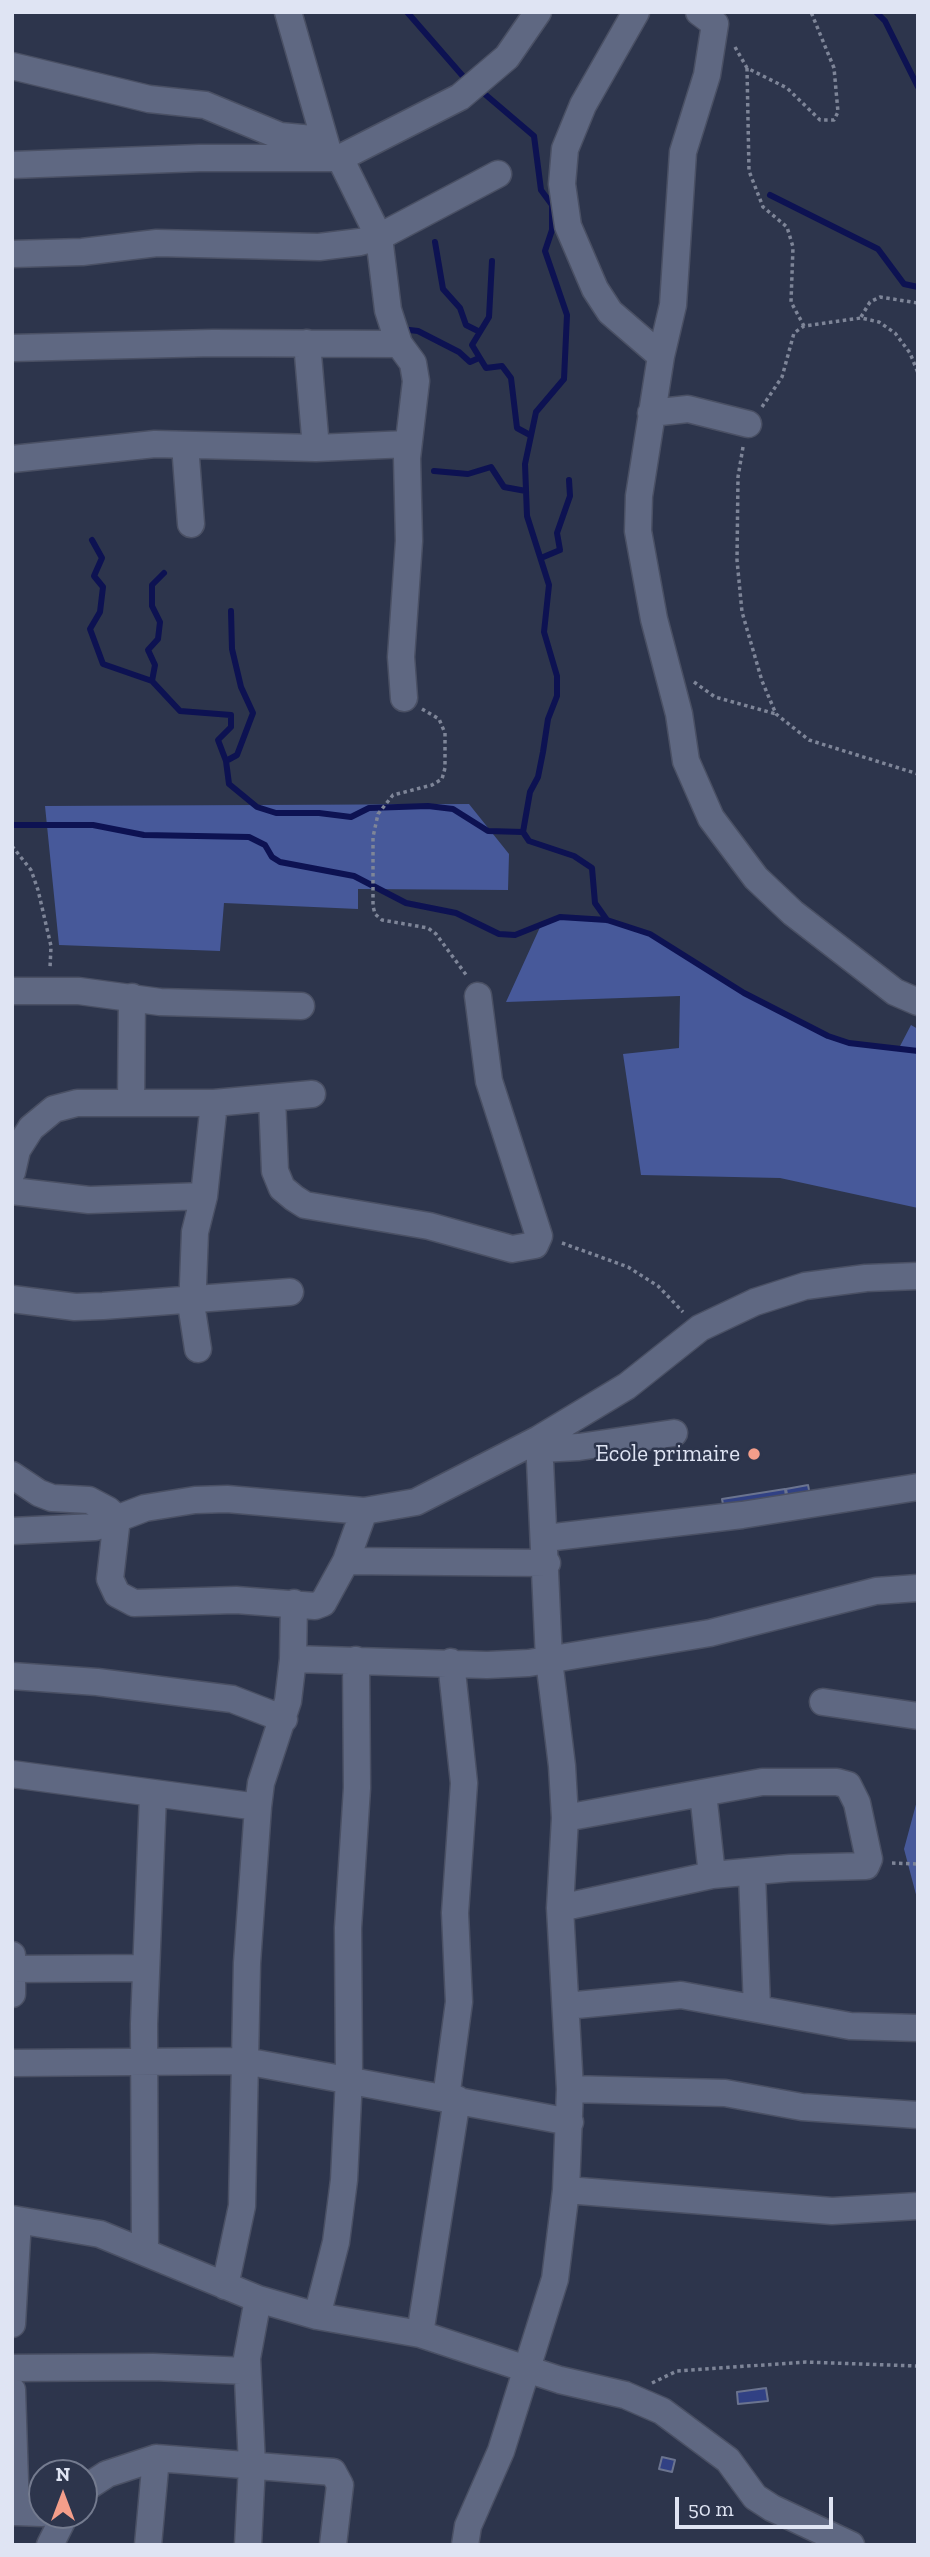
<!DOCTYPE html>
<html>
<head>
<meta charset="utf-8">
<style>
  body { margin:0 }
  #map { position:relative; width:930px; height:2557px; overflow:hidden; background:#2d354c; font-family:"Zilla Slab",serif }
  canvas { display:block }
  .frame { position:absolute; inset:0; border:14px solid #dfe4f3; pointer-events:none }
  .north { position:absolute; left:28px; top:2459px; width:70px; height:70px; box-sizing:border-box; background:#2d354c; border:2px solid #747b8f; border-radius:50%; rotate:0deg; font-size:19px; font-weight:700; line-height:28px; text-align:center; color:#dfe4f3 }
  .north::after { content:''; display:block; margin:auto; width:24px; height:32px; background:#f49e8a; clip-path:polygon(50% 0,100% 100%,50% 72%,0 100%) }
  .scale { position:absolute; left:675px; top:2497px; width:158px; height:32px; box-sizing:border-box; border:4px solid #dfe4f3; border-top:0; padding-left:9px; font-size:21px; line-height:24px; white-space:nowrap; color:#dfe4f3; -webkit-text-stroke:5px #2d354c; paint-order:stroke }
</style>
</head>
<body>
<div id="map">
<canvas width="930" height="2557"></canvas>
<div class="frame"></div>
<div class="north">N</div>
<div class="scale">50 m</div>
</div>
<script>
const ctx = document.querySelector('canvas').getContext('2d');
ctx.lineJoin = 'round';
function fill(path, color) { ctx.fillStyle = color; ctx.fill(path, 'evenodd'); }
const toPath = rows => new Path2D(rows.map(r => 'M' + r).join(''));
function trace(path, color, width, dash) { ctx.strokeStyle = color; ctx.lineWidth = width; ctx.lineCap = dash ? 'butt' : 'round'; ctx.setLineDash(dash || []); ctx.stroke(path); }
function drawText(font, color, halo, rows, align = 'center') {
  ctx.font = font + ' "Zilla Slab",serif'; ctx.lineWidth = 5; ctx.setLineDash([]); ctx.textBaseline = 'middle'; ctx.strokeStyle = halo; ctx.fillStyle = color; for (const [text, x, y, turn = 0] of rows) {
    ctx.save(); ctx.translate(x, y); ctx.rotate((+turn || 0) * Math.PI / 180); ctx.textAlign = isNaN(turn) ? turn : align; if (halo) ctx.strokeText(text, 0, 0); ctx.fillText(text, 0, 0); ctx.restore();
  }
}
fill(toPath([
  [469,804,509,854,508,890,358,889,358,909,224,903,220,951,59,945,45,806],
  [575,916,607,920,650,934,744,993,828,1036,849,1043,899,1048,911,1025,918,1029,918,1208,780,1178,641,1175,623,1054,679,1048,680,996,506,1002,541,925,560,917],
  [918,1797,918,1902,904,1849]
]), '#47599a');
trace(toPath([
  [407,12,468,82],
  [876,12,885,21,918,87],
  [480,90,534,136,541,190,552,205,552,230,545,251,567,315,564,379,536,412,525,464,527,516,549,585,544,632,557,676,557,696,548,719,543,752,538,777,530,792,523,832,529,841,574,856,592,868,595,903,607,920],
  [770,195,878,249,904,284,918,287],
  [435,242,443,289,460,308,466,325,478,331],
  [492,261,489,317,472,345,486,368,502,366,511,378,517,428,530,435],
  [401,329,418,331,459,352,470,362,479,358],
  [434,471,468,474,491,467,504,487,526,491],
  [92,540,102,558,94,576,103,587,100,612,90,629,103,664,152,681,180,711,231,715,231,727,218,740,226,761,229,784,257,807,276,813,319,813,351,817,369,808,428,806,453,809,488,831,523,832],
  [541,558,560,550,557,533,570,496,569,480],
  [152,681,155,665,148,650,158,639,160,622,152,606,152,585,164,573],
  [226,761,237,755,253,713,241,687,232,649,231,611],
  [12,825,93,825,144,835,249,837,265,845,272,857,280,862,354,876,406,903,456,913,499,934,515,935,560,917,607,920,650,934,744,993,828,1036,849,1043,918,1051]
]), '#0d1252', 6);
const building = toPath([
  [808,1485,811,1500,789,1505,786,1489,808,1485],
  [785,1489,787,1504,725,1514,722,1499,785,1489],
  [766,2388,768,2401,738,2404,737,2392,766,2388],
  [662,2457,675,2460,672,2472,659,2469,662,2457]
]);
fill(building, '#314184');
trace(building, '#6b748f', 2);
const minor = toPath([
  [288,12,329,155],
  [636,12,583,105,565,149,562,184,568,226,595,289,610,312,661,356,639,496,638,531,654,619,679,714,686,761,711,818,756,878,793,913,895,992,918,1002],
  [12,66,149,99,205,105,280,136,324,140],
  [340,158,379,237,388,310,399,344,413,363,416,381,407,458,409,541,401,657,404,698],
  [12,165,199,158,340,158,460,97,507,57,538,12],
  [12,254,82,252,157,243,319,247,360,242,379,237,498,174],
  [307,343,316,448],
  [12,348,213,343,399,344],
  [661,356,673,305,683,152,707,75,715,24,699,12],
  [651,413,688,409,748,424],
  [185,445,191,524],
  [12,459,155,444,316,448,408,444],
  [12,991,79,991,160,1002,301,1006],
  [272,1098,275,1171,282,1188,294,1198,305,1205,429,1226,512,1249,535,1245,539,1236,489,1081,478,996],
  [131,1103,132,997],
  [12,1172,17,1150,31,1128,54,1109,77,1103,214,1103],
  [12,1191,89,1200,204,1196],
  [12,1299,75,1307,103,1306,290,1292],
  [198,1349,192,1310,195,1232,204,1196,214,1103,312,1094],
  [540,1449,579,1447,674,1433],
  [12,1475,39,1493,52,1498,89,1500,108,1510,117,1518,110,1579,117,1594,134,1603,236,1600,315,1606,323,1603,346,1561,364,1511],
  [12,1531,95,1527,145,1508,195,1500,227,1499,364,1511,416,1502,539,1439,627,1386,700,1328,755,1302,805,1286,866,1278,918,1276],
  [546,1538,742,1515,918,1487],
  [346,1561,547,1563],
  [294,1603,293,1659,487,1665,529,1663,710,1633,876,1591,918,1588],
  [12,1676,97,1682,232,1699,284,1719],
  [823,1702,918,1716],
  [12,1774,258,1807],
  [703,1793,712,1875],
  [752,1873,757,2008],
  [560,1908,712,1875,790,1868,866,1866,869,1859,857,1803,848,1785,837,1782,762,1782,565,1818],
  [12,1955,12,1994],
  [12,1969,146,1968],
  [566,2006,681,1995,850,2026,918,2028],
  [12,2063,245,2061,570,2122],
  [570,2089,725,2093,802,2107,918,2115],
  [446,2098,459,2002,455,1913,464,1783,451,1662],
  [566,2190,832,2211,918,2206],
  [12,2219,100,2234,258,2299,317,2316,420,2334,560,2380,625,2395,662,2411,728,2460,755,2497,772,2508,851,2545],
  [145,2252,144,2024,153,1794],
  [225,2286,242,2206,247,1963,258,1807,261,1783,288,1701,293,1659],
  [317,2316,336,2242,344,2180,349,2078,348,1928,357,1788,356,1660],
  [12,2324,18,2220],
  [420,2334,457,2099],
  [12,2368,153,2367,247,2371],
  [12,2390,16,2512,12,2512],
  [84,2489,107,2474,156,2458,333,2472,340,2485,333,2545],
  [16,2512,42,2513],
  [50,2545,65,2515],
  [148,2545,156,2458],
  [248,2545,252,2465,247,2358,258,2299],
  [465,2545,468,2526,501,2451,555,2279,566,2190,570,2089,560,1908,565,1818,562,1766,549,1660,539,1439]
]);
trace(minor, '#4a5064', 29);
trace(toPath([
  [735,47,747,68,787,88,820,120,834,120,838,112,834,68,811,12],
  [747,68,749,171,763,207,787,227,793,247,791,302,804,326],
  [861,317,870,302,880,297,918,303],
  [762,407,782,377,794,333,804,326,861,318,879,322,895,333,910,353,918,373],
  [743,447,738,477,737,560,742,612,762,681,776,714,809,740,918,774],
  [694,682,715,697,776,714],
  [422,709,439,719,445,733,445,768,442,779,432,785,393,795,378,814,373,837,373,906,375,914,382,920,428,928,436,934,467,976],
  [12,846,31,870,38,890,51,946,50,968],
  [562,1243,628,1267,658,1286,683,1312],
  [892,1863,918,1864],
  [652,2383,677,2371,806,2362,918,2366]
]), '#7e8598', 3.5, [3.5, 3.5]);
trace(minor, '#5f6882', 26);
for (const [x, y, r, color] of [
  [754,1454,7,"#f49e8a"]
]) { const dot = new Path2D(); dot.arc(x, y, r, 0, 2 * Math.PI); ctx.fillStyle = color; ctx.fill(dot); trace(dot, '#2d354c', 2.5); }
drawText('23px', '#dfe4f3', '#2d354c', [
  ["Ecole primaire",740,1454]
], 'right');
</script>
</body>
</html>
